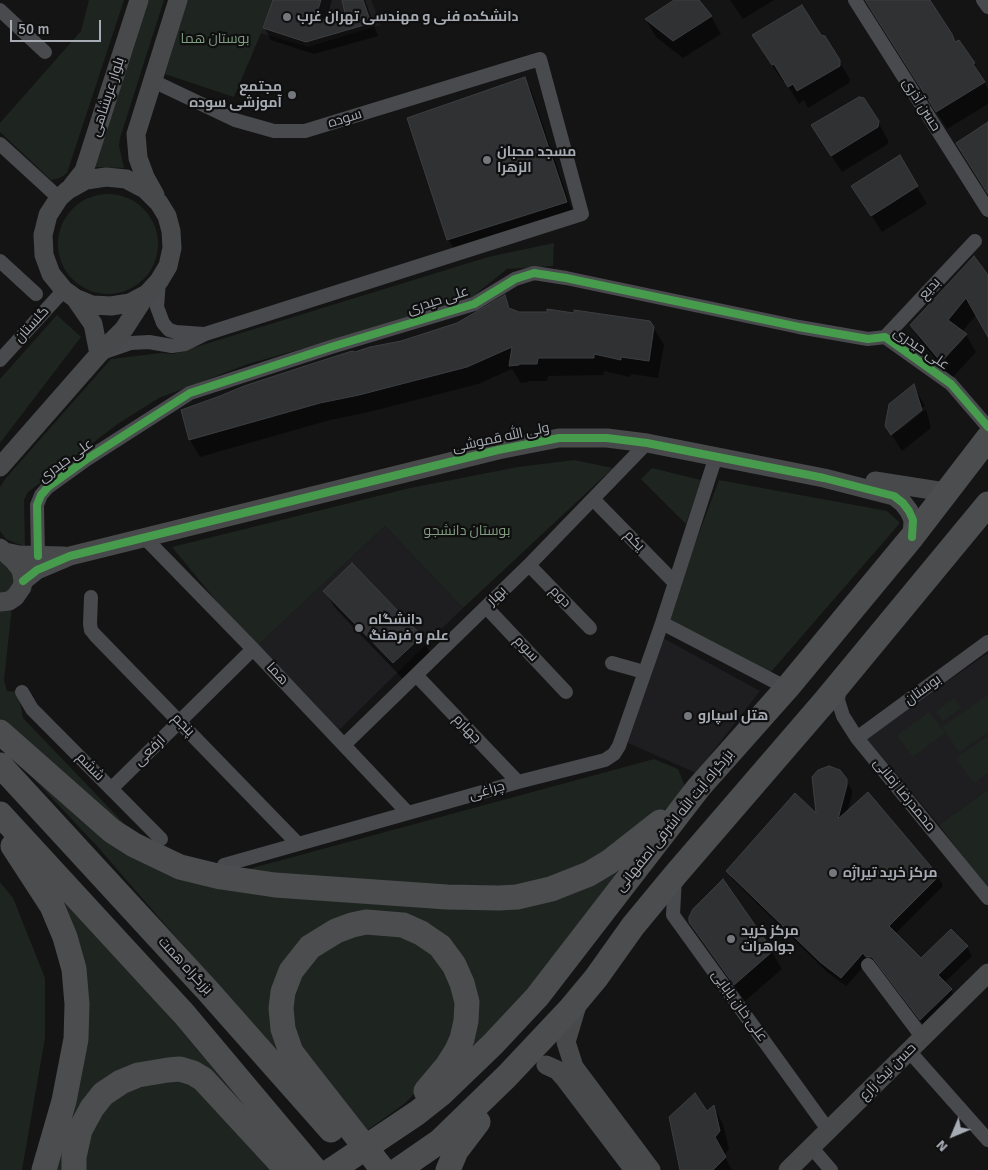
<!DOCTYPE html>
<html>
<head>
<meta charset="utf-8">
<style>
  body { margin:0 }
  #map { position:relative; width:988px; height:1170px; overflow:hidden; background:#141415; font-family:Signika,sans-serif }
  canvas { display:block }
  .north { position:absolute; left:928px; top:1110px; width:50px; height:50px; -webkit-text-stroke:4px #0f0f10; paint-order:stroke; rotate:225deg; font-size:14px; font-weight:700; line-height:20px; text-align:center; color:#a7acb4 }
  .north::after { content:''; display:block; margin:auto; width:18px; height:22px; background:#a7acb4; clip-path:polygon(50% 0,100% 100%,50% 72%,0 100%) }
  .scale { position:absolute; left:10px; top:20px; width:91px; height:22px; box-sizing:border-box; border:2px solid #a7acb4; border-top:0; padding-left:6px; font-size:15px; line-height:18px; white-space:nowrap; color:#a7acb4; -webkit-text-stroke:4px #0f0f10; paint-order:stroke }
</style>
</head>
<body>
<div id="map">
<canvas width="988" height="1170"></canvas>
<div class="north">N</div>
<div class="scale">50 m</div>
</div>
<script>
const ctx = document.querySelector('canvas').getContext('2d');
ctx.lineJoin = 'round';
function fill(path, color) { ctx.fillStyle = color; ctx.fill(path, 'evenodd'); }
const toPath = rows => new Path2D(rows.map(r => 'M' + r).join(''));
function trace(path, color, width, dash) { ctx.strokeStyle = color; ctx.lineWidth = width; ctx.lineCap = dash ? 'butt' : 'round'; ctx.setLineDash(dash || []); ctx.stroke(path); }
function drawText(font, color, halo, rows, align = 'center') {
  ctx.font = font + ' Signika,Cairo,sans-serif'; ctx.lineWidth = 4.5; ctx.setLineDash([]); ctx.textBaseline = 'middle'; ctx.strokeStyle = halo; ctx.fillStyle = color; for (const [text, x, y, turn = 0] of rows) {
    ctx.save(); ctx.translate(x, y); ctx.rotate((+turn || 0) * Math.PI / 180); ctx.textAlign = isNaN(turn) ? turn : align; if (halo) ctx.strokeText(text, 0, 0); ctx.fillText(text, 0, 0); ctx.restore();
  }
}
fill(toPath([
  [275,0,371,0,381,25,308,47,260,33],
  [385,526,463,608,336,733,255,648],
  [663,638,760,691,696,773,626,742],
  [988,653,988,789,939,825,866,738]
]), '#1e1e20');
fill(toPath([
  [89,0,124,0,67,173,60,178,51,180,0,132,0,123,81,31],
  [146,0,164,0,120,138,119,146,124,168,96,167,94,166],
  [187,0,275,0,234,97,165,74],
  '58 244a50 50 0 1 1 100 0a50 50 0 1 1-100 0Z',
  [554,243,553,266,507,269,471,298,403,320,248,364,159,398,119,423,28,492,24,500,25,547,6,539,0,531,0,487,6,478,111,359,161,353,173,354,488,257],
  [57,315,81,337,0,443,0,379],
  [574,460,613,468,463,608,385,526,255,648,172,547,410,488,518,467],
  [652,468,701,480,686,524,641,479],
  [719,480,887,511,900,523,770,673,667,618],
  [0,556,10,563,15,587,0,596],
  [12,607,4,680,7,691,18,692,23,718,140,840,0,722,0,608],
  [988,695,988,732,959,752,942,727],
  [954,698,961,708,943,721,936,712],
  [929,712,945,733,913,757,897,735],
  [988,736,988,773,974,783,956,758],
  [0,743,138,855,509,904,655,831,556,963,453,1076,465,1044,452,951,350,919,275,1003,334,1120,97,846],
  [654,759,678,769,687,791,597,865,522,891,234,873],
  [988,789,988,890,939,825],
  [0,882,13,898,45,978,45,1038,22,1170,0,1170],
  [64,895,103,939,300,1170,207,1074,123,1075,68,1170,50,1170,73,1093,62,912],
  [364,928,427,943,460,994,455,1039,426,1082,404,1104,362,1134,294,1044,290,996,308,960],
  [186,1076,279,1170,81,1170,82,1144,119,1091]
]), '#1e241f');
fill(toPath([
  [274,0,332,0,326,20,347,14,343,0,365,0,378,36,314,54,271,40,264,27],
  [676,0,697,0,711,16,721,34,683,58,656,37,646,20],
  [730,0,774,0,743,19],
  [860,0,931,0,956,43,974,64,988,89,988,104,947,129,874,13,870,9,865,9],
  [764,52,839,61,850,79,849,83,808,108,804,100,799,104,785,81,783,82],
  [524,79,531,90,573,213,455,251,448,239],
  [878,122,888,140,888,144,842,172,823,143],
  [899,157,927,204,882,232,853,186],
  [988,278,988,334,977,314,962,332,966,335,976,352,952,378,922,343,912,326],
  [504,297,512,310,519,313,653,327,664,345,658,378,631,374,630,377,604,371,603,375,548,376,547,381,528,381,528,382,521,383,512,369,478,384,369,412,330,420,200,457,190,440,401,342,457,324],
  [914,386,925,406,897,429,897,432,926,409,931,428,902,451,886,426],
  [325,591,421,637,431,654,404,680,335,608],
  [824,768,835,768,840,771,852,790,852,795,847,812,938,876,943,886,895,934,921,960,967,947,972,956,944,983,951,990,956,999,926,1028,878,966,872,966,869,961,846,986,827,972,733,880,728,871,818,816],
  [690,922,772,952,782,969,745,1001,701,940],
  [714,1107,723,1124,729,1149,724,1155,732,1170,682,1170,707,1113]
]), '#0007');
const building = toPath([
  [273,0,321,0,314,22,345,13,342,0,363,0,371,23,306,42,263,28,273,0],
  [674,0,699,0,712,16,673,41,645,19,674,0],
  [865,0,930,0,952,34,955,42,959,40,975,63,973,64,985,82,936,112,865,0],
  [802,5,821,35,825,36,840,60,840,66,797,91,793,84,788,87,774,64,772,65,752,35,802,5],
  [525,77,567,202,447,240,407,118,525,77],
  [859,97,864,98,879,121,878,127,831,156,811,125,859,97],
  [988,122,988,194,956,143,988,122],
  [900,155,918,186,871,216,851,186,900,155],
  [974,256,988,275,988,337,966,298,948,320,967,334,941,362,910,325,974,256],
  [505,295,509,308,519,312,547,312,547,309,574,313,574,310,650,321,654,327,649,361,621,357,621,360,594,354,594,358,538,358,537,364,519,364,519,365,509,366,512,347,467,367,359,395,320,403,189,440,181,410,220,396,244,386,305,366,352,351,355,352,370,347,401,341,457,323,505,295],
  [914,384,922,410,891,435,885,426,889,404,914,384],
  [352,563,422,636,393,663,323,591,352,563],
  [829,766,840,770,847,779,847,785,838,819,868,792,939,876,889,926,921,958,951,929,968,946,938,975,952,989,920,1020,872,957,866,957,863,953,841,978,820,962,726,871,795,793,816,813,812,777,818,770,829,766],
  [723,879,773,951,734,985,689,922,689,917,693,909,723,879],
  [695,1093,707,1111,714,1105,720,1131,715,1137,726,1157,713,1170,680,1170,669,1117,695,1093]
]);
fill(building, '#303132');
trace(building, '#3d3e41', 1);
trace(toPath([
  [855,0,988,210],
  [983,0,988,7],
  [0,10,45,52],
  [0,144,59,198],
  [0,261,36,294],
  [159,281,157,307,163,323,169,330,176,332,204,334],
  [885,337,975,241],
  [102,353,131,343,149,342,172,346,185,344,205,334,582,214,540,59,305,131,274,131,235,120,153,81],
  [0,360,64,290],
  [593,499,675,583],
  [144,537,253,649,408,813],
  [38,556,37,505,41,495,48,487,87,459,190,393,331,347,474,304,515,279,534,273,566,278,799,327,868,339,885,337,951,384,988,427],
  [529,565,590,628],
  [91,597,90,624,91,630,95,635,298,844],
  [486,607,566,692],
  [662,623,787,688],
  [612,663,644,672],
  [416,675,518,782],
  [840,686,838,700,843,716,857,738,988,898],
  [22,692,32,709,161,839],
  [857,738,988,642],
  [344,745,529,565,647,443],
  [111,789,253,649],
  [224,865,518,782,605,760,614,754,619,746,662,623,716,456],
  [675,877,673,915,829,1131],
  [868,965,923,1038],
  [909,1051,988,1140],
  [812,1148,831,1170]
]), '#494a4d', 14);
trace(toPath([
  [72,186,84,171,139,0],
  [155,195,145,177,138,158,136,134,178,0],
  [75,298,92,305,111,306,130,303,147,294,159,281,168,266,172,248,171,231,167,216,159,203,145,189,126,179,106,177,86,180,68,190,59,198,48,215,43,235,44,255,51,274,64,290,75,298,93,324,99,354],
  [0,467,99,354,124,329,146,295],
  [875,481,945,492],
  [0,548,14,561,21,570,23,581,22,587,15,597,9,601,0,602],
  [5,552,19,555,64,556],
  [23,581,37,570,70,556,498,450,559,438,607,438,647,443,824,478,894,496,903,503,909,511,913,520,912,537],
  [578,1002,566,1042,574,1067,651,1170],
  [546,1065,557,1070,565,1079,634,1170],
  [788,1170,988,973]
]), '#48494b', 19);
trace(toPath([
  [0,732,112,831,134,845,180,867,221,877,275,885,447,897,499,898,517,897,551,889,589,874,609,862,660,822],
  [0,765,208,991,331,1130],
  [0,814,184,1014,315,1170],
  [13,846,52,906,65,937,74,969,77,1004,76,1039,64,1101,44,1170],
  [74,1170,74,1157,80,1130,92,1108,103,1094,121,1082,138,1075,168,1070,180,1069,193,1073,203,1079,287,1170],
  [332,1170,417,1113,441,1094,493,1044,537,997,699,787,787,688,912,537,988,438],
  [383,1170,304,1069,291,1052,283,1029,281,1008,283,992,291,971,310,947,336,931,352,925,366,922,403,925,421,933,440,946,454,965,462,983,467,1002,466,1021,462,1039,457,1050,447,1066,426,1091],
  [398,1170,440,1141,507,1076,571,1008,596,978,633,926,676,874,826,700,988,504],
  [448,1170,456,1151,478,1122]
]), '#4b4d4e', 25);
trace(toPath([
  [38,556,37,505,41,495,48,487,87,459,190,393,331,347,474,304,515,279,534,273,566,278,799,327,868,339,885,337,951,384,988,427],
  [23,581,37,570,70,556,498,450,559,438,607,438,647,443,824,478,894,496,903,503,909,511,913,520,912,537]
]), '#469c4c', 8);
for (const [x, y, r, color] of [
  [287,17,5,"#74777c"],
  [292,95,5,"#74777c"],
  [487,160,5,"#74777c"],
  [359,628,5,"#74777c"],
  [688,716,5,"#74777c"],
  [833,873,5,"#74777c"],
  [731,939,5,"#74777c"]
]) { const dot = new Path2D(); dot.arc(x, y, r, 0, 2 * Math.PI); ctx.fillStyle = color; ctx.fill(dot); trace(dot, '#0f0f10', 2); }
drawText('bold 14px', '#a7acb4', '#0f0f10', [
  ["دانشکده فنی و مهندسی تهران غرب",297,17],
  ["مجتمع",282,87,"right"],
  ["آموزشی سوده",282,103,"right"],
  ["مسجد محبان",497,152],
  ["الزهرا",497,168],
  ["دانشگاه",369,620],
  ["علم و فرهنگ",369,636],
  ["هتل اسپارو",698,716],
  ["مرکز خرید تیراژه",843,873],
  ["مرکز خرید",741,931],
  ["جواهرات",741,947]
], 'left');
drawText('14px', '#809d80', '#0f0f10', [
  ["بوستان هما",215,39],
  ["بوستان دانشجو",467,531]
]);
drawText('14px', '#a7acb4', '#0f0f10', [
  ["بلوار عربشاهی",108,97,-72],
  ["حسن آذری",921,105,58],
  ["سوده",345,119,-17],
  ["بدیع",930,289,-47],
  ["علی حیدری",438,301,-18],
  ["گلستان",32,325,-47],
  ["علی حیدری",921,349,34],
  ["ولی الله قموشی",501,438,-12],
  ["علی حیدری",66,461,-36],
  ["یکم",634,541,46],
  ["بهار",497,596,-44],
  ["دوم",560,597,46],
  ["سوم",526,649,47],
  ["هما",277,674,47],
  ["بوستان",923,690,-36],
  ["پنجم",183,725,46],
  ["چهارم",467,729,46],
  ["ارفعی",150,751,-44],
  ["ششم",90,767,46],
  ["چراغی",487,791,-16],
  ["محمدرضا زمانی",904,795,51],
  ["بزرگراه آیت الله اشرفی اصفهانی",675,821,-51],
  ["بزرگراه همت",185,966,47],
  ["علی خان بابایی",739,1006,54],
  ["حسن نیک زارع",888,1072,-45]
]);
</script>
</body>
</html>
